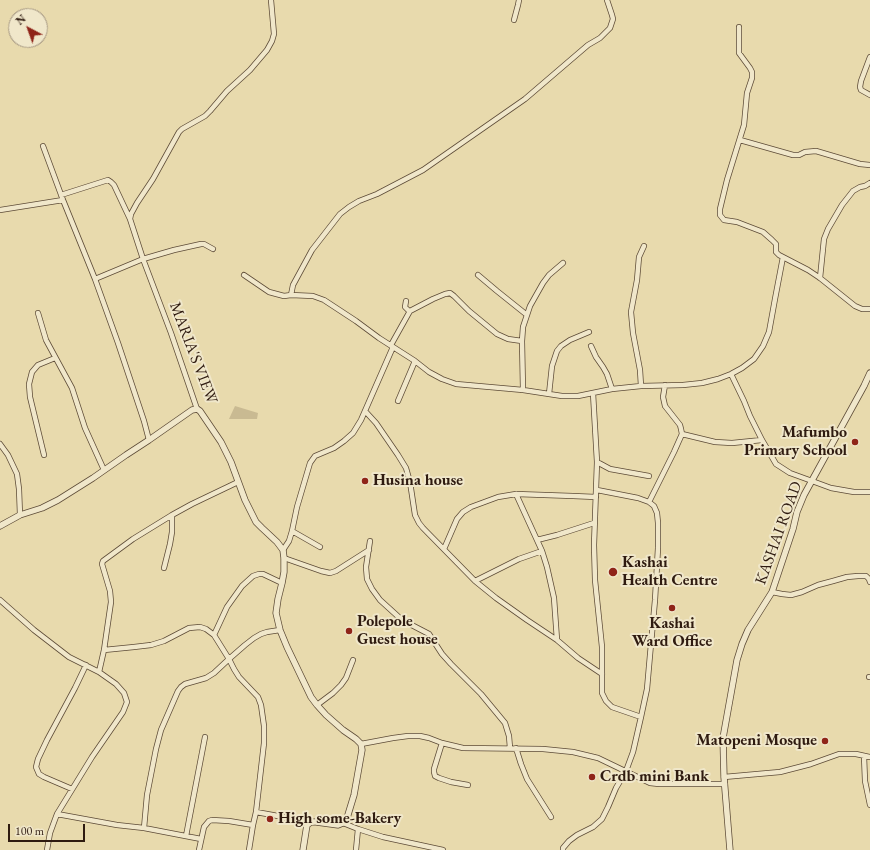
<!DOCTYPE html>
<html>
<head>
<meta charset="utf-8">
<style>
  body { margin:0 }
  #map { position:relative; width:870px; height:850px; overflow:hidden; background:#e8daad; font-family:"EB Garamond",serif }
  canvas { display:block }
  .north { position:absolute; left:8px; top:8px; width:40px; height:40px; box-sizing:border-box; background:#f0e7ca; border:1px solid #a39580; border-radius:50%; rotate:319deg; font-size:11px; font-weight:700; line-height:16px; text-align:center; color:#2f1b10 }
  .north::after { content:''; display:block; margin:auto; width:14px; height:18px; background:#8f2418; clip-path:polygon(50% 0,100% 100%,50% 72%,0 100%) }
  .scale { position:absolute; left:8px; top:824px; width:77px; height:18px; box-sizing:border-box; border:2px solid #2f1b10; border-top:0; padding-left:5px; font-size:12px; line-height:14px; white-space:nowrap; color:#2f1b10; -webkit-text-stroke:3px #f0e7ca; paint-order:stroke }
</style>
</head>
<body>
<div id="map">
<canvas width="870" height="850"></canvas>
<div class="north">N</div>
<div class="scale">100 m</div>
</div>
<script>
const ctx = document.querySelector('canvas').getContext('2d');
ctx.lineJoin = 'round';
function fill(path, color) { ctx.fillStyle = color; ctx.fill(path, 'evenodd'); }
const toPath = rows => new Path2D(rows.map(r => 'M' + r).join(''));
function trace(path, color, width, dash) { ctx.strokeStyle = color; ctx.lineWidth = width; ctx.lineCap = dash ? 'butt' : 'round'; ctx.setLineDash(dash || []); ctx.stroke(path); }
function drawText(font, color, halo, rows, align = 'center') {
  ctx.font = font + ' "EB Garamond",serif'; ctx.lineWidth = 4; ctx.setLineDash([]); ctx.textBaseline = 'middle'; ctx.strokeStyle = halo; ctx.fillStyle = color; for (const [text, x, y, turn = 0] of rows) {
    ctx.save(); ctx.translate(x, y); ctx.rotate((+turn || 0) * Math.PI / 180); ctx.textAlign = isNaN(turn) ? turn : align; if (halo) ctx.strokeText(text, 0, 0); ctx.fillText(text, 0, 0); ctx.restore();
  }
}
fill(toPath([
  [235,406,258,413,257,419,229,419]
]), '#c9ba92');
const minor = toPath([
  [514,20,518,5,519,0],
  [739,27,739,53,750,68,752,72,752,78,747,93,744,125,727,180,720,209,720,215,724,220,737,222,763,232,772,240,776,244,776,252,779,255,808,270,820,278,855,306,862,309,870,309],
  [870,57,861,81,860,87,861,90,870,95],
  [740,140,793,155,799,155,805,152,816,151,860,164,870,165],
  [43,146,63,200,95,279,118,343,144,421,149,440],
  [61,195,108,180,111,182,114,185,130,219],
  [0,210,63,200],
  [244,275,269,292,284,296,291,295,313,296,324,300,356,321,379,338,415,361,429,372,442,379,456,384,523,390,562,396,578,396,612,389,641,386,683,385,702,383,718,379,731,374,742,368,754,359,763,346,769,332,775,299,783,257],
  [478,275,497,291,527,315],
  [820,278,824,239,828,229,842,205,853,191,860,187,865,186,870,183],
  [95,279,143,259,174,250,201,244,204,244,213,249],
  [291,295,293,285,312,250,340,214,349,207,359,201,377,194,423,170,525,99,588,45,600,38,610,28,613,19,612,15,607,0],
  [406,301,405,307,408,310,410,311,433,299,445,294,450,293,454,296,469,311,497,334,508,339,522,341],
  [38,313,46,340,72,388,85,428,104,470],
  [391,345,410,311],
  [591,346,596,357,603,367,607,374,612,389],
  [731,374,744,401,750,416,762,440,776,464,790,473,812,481,831,488,854,492,870,492],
  [641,386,640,370,633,333,631,312,637,280,639,257,644,246],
  [523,390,522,341,523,327,530,306,543,283,549,275,563,263],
  [593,393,597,462,594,545,595,580,602,647,602,693,606,701,612,707,641,717],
  [549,394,552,366,557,351,561,346,570,340,589,332],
  [398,401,415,361],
  [197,409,171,333,143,259,130,219,131,214,137,203,153,179,179,132,182,129,205,116,210,111,227,91,250,70,267,50,272,41,274,34,271,0],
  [365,411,376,423,398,455,406,468,410,482,415,515,419,523,423,528,475,581,496,598,527,620,557,640,578,658,602,674],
  [682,434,715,442,732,443,762,440],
  [0,444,8,455,17,474,19,489,20,515],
  [44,455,30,397,29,384,32,372,38,365,55,358],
  [597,462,610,469,649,476],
  [516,494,542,551,547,567,554,598,557,640],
  [649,502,674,452,682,434,681,429,680,425,665,406,663,397,665,385],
  [292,531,320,547],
  [537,540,557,535,594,523],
  [370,541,366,567,367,579,372,589,380,600,402,620,429,634,442,654,451,664,481,694,505,723,509,736,510,748],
  [444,549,457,519,463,512,471,507,498,497,516,494,573,496,596,497],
  [283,550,289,541,292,531,297,507,310,463,315,456,334,448,344,441,353,433,361,420,393,347],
  [284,558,321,571,330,573,336,571,369,550],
  [164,568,170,544,172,532,172,515],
  [475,581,519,559,542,551],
  [772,592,782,594,791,595,802,592,818,585,833,581,847,577,858,576,866,576,869,579,870,582],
  [0,600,34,630,69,657,99,672,116,684,124,693,127,702,123,712,92,757,57,814,50,833,47,850],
  [214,635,227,607,242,586,253,576,259,574,263,574,282,583],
  [104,650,134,647,151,645,164,641,189,628,200,627,206,629,214,635,229,659,214,673,206,678,185,684,181,687,178,691,161,730,156,749,147,795,144,828],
  [99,672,104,650,111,602,110,591,102,564,103,561,133,539,172,515,192,504,238,482],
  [869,677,870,677],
  [317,705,333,693,341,685,346,678,353,660],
  [442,743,434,769,434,772,435,776,439,778,451,782,468,785],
  [361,744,393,738,408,736,420,736,429,738,442,743,463,748,543,749,573,752,598,758,650,783,659,784,725,784],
  [516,748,521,764,527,779,551,817],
  [864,756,865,781,870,805],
  [724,777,780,772,811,764,839,754,856,754,870,757],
  [72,789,44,777,39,774,36,767,38,759,47,740,75,688,86,665],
  [256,812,311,822],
  [57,814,117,825,144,828,201,839],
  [343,823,358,829,383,837,443,850],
  [186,836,205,737],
  [199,850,204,827,209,821,212,820,229,821,253,825],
  [249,850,253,825,256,812,264,743,264,726,261,705,258,697,239,677,234,669,229,659,245,645,254,638,261,634,267,632,280,630],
  [356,850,358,829],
  [563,850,563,848,569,841,577,835,593,827,602,819,608,807,616,788,626,771,633,752,641,717,647,689,650,655,655,600,658,548,658,523,657,513,654,506,649,502,638,498,597,490]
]);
const tertiary = toPath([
  [0,526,20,515,42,508,58,500,93,478,126,455,149,440,192,410,197,409,200,411,221,442,231,462,245,500,256,522,262,528,277,542,283,550,284,558,284,572,282,583,278,599,276,613,280,630,287,647,311,697,317,705,326,715,343,730,356,739,361,744,362,750,354,795,347,818,343,823,338,825,316,822,311,822,307,825,306,831,303,850],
  [730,850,724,777,723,738,737,660,742,644,748,630,772,592,793,529,797,512,804,495,864,386,870,373]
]);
trace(minor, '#5d4b37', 6);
trace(tertiary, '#5d4b37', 7);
trace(minor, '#f0e7ca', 4.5);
trace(tertiary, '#f0e7ca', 5.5);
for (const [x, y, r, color] of [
  [855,442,4,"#8f2418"],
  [365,481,4,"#8f2418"],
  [613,572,5,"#8f2418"],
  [672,608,4,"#8f2418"],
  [349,631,4,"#8f2418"],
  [825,741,4,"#8f2418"],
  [592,777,4,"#8f2418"],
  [270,819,4,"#8f2418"]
]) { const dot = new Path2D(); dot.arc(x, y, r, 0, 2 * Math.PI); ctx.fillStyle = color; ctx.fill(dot); trace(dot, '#f0e7ca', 1.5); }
drawText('16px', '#2f1b10', '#f0e7ca', [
  ["MARIA'S VIEW",193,353,69],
  ["KASHAI ROAD",779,533,-70]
]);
drawText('bold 16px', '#2f1b10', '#f0e7ca', [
  ["Mafumbo",847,433,"right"],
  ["Primary School",847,451,"right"],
  ["Husina house",373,481],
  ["Kashai",622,563],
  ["Health Centre",622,581],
  ["Polepole",357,622],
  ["Guest house",357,640],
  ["Kashai",672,624,"center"],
  ["Ward Office",672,642,"center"],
  ["Matopeni Mosque",817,741,"right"],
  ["Crdb mini Bank",600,777],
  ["High some-Bakery",278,819]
], 'left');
</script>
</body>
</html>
